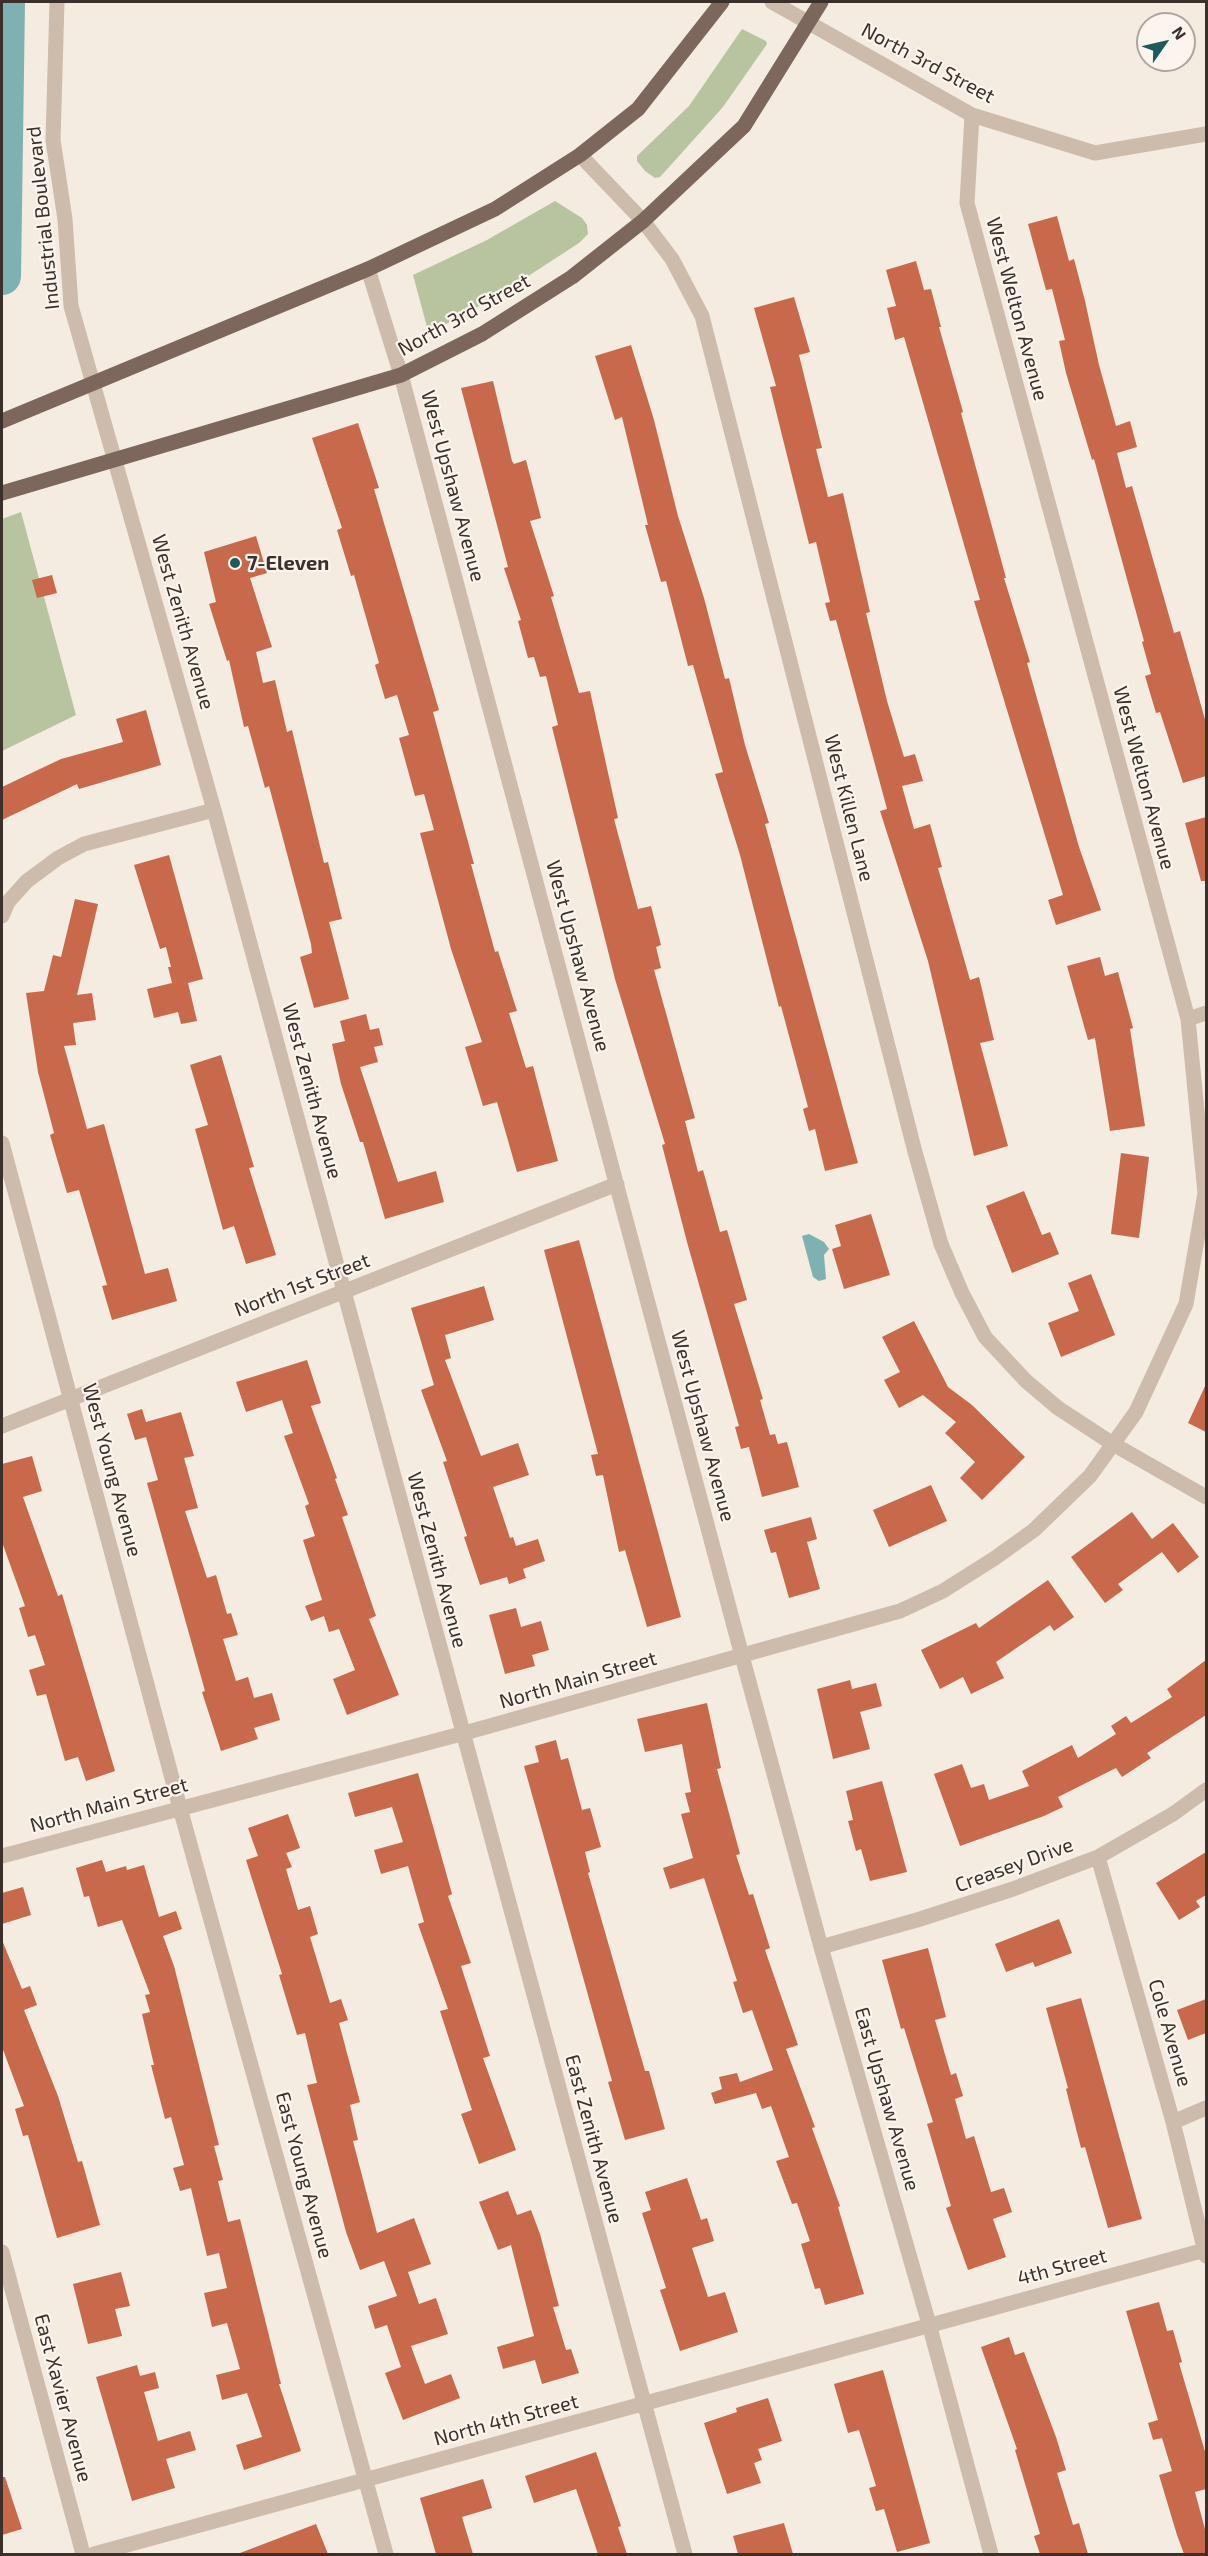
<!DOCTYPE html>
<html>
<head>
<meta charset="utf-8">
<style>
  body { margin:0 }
  #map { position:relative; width:1208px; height:2556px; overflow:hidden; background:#f4ebe1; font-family:"Exo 2",sans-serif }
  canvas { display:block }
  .frame { position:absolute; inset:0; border:3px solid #3b302b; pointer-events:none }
  .north { position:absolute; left:1136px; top:12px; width:60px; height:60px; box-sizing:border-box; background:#fbf5ee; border:2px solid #aea6a0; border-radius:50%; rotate:56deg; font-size:16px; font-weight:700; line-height:24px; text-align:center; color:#3b302b }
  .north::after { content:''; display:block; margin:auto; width:21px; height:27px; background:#1f5a5e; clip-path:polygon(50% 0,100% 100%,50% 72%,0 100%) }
</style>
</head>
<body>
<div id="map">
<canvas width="1208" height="2556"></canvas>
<div class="frame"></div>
<div class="north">N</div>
</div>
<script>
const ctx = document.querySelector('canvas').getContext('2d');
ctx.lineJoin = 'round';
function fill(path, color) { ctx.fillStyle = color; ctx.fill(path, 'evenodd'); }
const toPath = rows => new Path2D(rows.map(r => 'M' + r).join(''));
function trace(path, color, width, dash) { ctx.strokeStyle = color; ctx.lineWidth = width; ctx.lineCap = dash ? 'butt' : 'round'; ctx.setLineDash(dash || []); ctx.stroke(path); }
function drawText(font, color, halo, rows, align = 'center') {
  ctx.font = font + ' "Exo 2",sans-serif'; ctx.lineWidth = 4.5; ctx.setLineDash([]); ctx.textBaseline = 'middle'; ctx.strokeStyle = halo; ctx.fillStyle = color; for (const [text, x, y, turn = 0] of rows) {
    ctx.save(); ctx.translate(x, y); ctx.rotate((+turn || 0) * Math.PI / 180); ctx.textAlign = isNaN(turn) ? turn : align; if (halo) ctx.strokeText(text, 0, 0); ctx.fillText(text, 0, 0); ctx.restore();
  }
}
fill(toPath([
  [742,29,766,41,767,44,723,107,660,177,655,178,645,171,637,161,637,156,689,106],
  [555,201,582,218,587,225,588,234,579,243,496,297,437,329,427,327,413,275,487,240],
  [21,512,76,715,2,751,2,519]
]), '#b8c4a0');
fill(toPath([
  [809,1234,824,1242,829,1249,824,1255,826,1279,819,1281,813,1277,802,1236]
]), '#7fb0b2');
trace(toPath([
  [2,276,6,2]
]), '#7fb0b2', 38);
fill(toPath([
  [1057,216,1069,261,1074,259,1085,301,1099,365,1116,426,1130,421,1137,447,1117,453,1126,488,1132,486,1174,633,1180,631,1206,723,1206,776,1183,783,1160,712,1156,713,1145,676,1151,674,1142,642,1144,641,1094,459,1092,460,1066,373,1059,341,1065,340,1052,289,1046,290,1028,224],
  [916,261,924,290,931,289,941,327,939,327,963,412,961,413,1006,578,1004,578,1030,662,1027,663,1079,847,1101,910,1056,925,1048,900,1063,895,974,601,980,600,904,337,895,340,887,308,896,306,886,270],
  [794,297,810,352,799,355,822,448,816,449,828,497,843,493,870,612,866,613,887,701,904,757,915,754,923,781,902,786,914,829,930,824,942,867,938,868,970,980,979,977,994,1040,980,1043,1008,1146,974,1156,928,961,880,811,887,809,836,620,830,621,825,603,830,602,816,542,809,544,770,387,776,386,754,308],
  [631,345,654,420,678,516,704,598,725,679,729,678,745,745,769,823,765,824,858,1163,825,1171,815,1129,809,1131,803,1109,808,1107,781,1006,779,1007,740,855,715,774,723,772,693,665,688,666,666,581,661,582,645,525,648,525,622,417,615,420,595,356],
  [493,381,512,461,514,464,526,460,541,518,530,521,554,596,551,597,579,693,590,691,618,818,614,819,638,909,651,906,661,945,656,947,661,968,654,970,695,1118,685,1121,698,1172,703,1170,720,1232,727,1230,747,1300,734,1304,763,1399,760,1400,770,1435,775,1434,778,1444,787,1442,799,1487,762,1497,749,1447,741,1449,735,1427,739,1426,687,1242,662,1145,665,1144,615,979,552,727,558,725,546,676,540,677,534,657,528,658,518,621,521,620,504,568,508,567,461,388],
  [358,423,379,488,374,489,439,710,433,712,474,864,471,864,495,952,498,951,517,1011,509,1013,526,1068,533,1066,558,1161,517,1172,497,1102,483,1106,465,1047,482,1042,451,949,420,833,434,830,424,794,415,796,399,738,409,735,397,695,385,699,375,665,379,663,354,575,351,576,337,530,342,528,312,438],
  [256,536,267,573,250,578,272,647,256,652,263,683,275,680,287,732,292,730,324,863,328,862,342,919,329,922,349,999,314,1008,300,957,312,953,311,944,269,786,265,788,248,726,244,727,229,660,227,661,209,604,216,602,204,552],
  [52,575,57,593,37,598,32,580],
  [146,710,161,765,79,789,77,784,2,820,2,787,61,759,123,742,116,719],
  [1206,817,1206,881,1201,881,1185,823],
  [169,855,203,979,188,983,197,1021,181,1024,178,1012,154,1018,147,989,172,983,168,967,171,967,166,947,160,949,134,865],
  [75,899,98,904,77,995,92,993,96,1020,73,1023,76,1045,64,1046,87,1129,104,1124,145,1274,168,1268,177,1301,112,1320,102,1286,107,1285,79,1190,67,1193,50,1135,54,1133,38,1072,26,993,44,991,53,955,61,957],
  [1100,957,1105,976,1118,972,1133,1028,1130,1029,1145,1126,1110,1131,1095,1038,1088,1040,1067,966],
  [366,1014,370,1030,379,1028,383,1045,374,1047,378,1062,360,1067,398,1182,436,1171,444,1202,385,1219,363,1142,360,1142,341,1084,332,1044,345,1041,340,1021],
  [221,1055,254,1167,249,1168,276,1255,246,1264,234,1226,223,1230,195,1129,208,1125,190,1065],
  [1121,1153,1149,1157,1139,1238,1111,1234],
  [1024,1191,1042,1235,1050,1232,1059,1254,1012,1273,986,1206],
  [871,1214,890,1275,844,1289,832,1249,841,1246,835,1225],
  [579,1240,681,1617,647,1627,625,1550,619,1552,603,1475,596,1476,591,1455,598,1454,544,1250],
  [1091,1274,1115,1335,1061,1357,1048,1323,1079,1311,1068,1283],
  [484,1286,494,1320,445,1335,451,1358,445,1360,481,1456,518,1443,529,1475,493,1487,510,1538,513,1537,516,1546,538,1539,545,1561,523,1569,526,1578,509,1584,507,1577,480,1585,464,1537,467,1536,443,1462,447,1461,421,1390,434,1385,411,1308],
  [914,1321,948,1387,972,1405,1025,1457,982,1500,960,1478,975,1462,945,1433,956,1422,923,1395,899,1408,884,1380,900,1372,882,1337],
  [307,1360,321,1403,311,1406,337,1478,335,1479,348,1515,342,1517,376,1616,369,1619,399,1695,347,1715,333,1679,355,1670,339,1629,329,1632,324,1616,311,1621,305,1606,322,1600,303,1540,315,1536,305,1506,309,1504,284,1436,293,1433,282,1400,246,1412,236,1382],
  [1206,1384,1206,1432,1188,1423],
  [142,1409,146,1422,181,1412,194,1456,184,1458,198,1508,185,1511,207,1578,216,1575,227,1614,231,1613,238,1635,223,1639,236,1681,248,1677,254,1698,272,1693,280,1720,254,1728,258,1739,221,1751,202,1692,205,1691,147,1483,158,1480,146,1437,135,1440,127,1414],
  [32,1456,42,1491,23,1497,58,1596,62,1594,115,1771,86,1781,78,1757,65,1761,46,1694,37,1696,29,1670,45,1665,35,1635,28,1637,19,1608,25,1606,2,1542,2,1464],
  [931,1485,947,1521,889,1547,873,1510],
  [1132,1512,1152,1539,1173,1523,1199,1557,1178,1573,1162,1552,1118,1584,1123,1590,1105,1603,1071,1557],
  [811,1517,817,1539,807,1542,820,1589,789,1598,776,1552,771,1553,764,1530],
  [1048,1580,1074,1617,1054,1631,1050,1625,996,1662,1004,1678,971,1694,963,1677,940,1689,921,1650,976,1623,979,1628],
  [516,1608,521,1627,541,1621,549,1650,532,1655,535,1666,505,1674,489,1615],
  [1206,1660,1206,1715,1147,1753,1151,1758,1122,1777,1116,1768,1058,1797,1063,1807,1044,1816,960,1846,934,1774,962,1764,971,1788,984,1784,989,1800,1029,1786,1022,1771,1072,1745,1078,1758,1116,1734,1111,1726,1126,1716,1131,1723,1172,1697,1167,1689],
  [850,1680,852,1689,876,1683,882,1706,860,1712,870,1749,833,1759,817,1689],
  [707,1703,721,1768,717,1769,740,1854,736,1855,749,1895,753,1894,770,1948,765,1950,798,2045,786,2049,815,2127,812,2128,840,2206,838,2207,864,2294,825,2305,820,2288,815,2289,801,2244,810,2241,797,2203,792,2204,776,2161,789,2157,771,2106,762,2109,756,2093,715,2104,711,2093,722,2089,719,2077,737,2073,740,2082,773,2070,752,2010,743,2013,733,1982,737,1981,704,1878,670,1889,663,1868,693,1858,681,1814,690,1812,685,1793,691,1792,682,1744,645,1752,637,1719],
  [556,1740,561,1760,568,1758,582,1810,590,1808,601,1847,585,1852,590,1872,588,1873,645,2071,649,2071,665,2129,625,2140,608,2082,612,2081,524,1766,539,1762,535,1746],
  [418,1773,452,1894,448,1896,471,1963,461,1966,490,2056,483,2058,516,2150,479,2164,461,2114,472,2110,440,2011,448,2009,418,1924,424,1922,408,1866,381,1874,374,1850,403,1842,392,1807,355,1817,348,1793],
  [882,1781,907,1872,870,1881,861,1849,856,1851,848,1821,853,1820,846,1791],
  [288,1814,300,1848,286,1853,292,1867,286,1869,298,1910,310,1906,318,1934,310,1937,330,2003,341,1999,348,2020,339,2023,360,2102,350,2105,358,2140,353,2141,377,2233,414,2218,431,2264,408,2272,419,2304,436,2298,448,2334,411,2346,425,2384,451,2374,460,2398,403,2420,385,2373,401,2367,387,2325,375,2329,368,2306,397,2296,384,2261,360,2270,346,2232,307,2085,317,2083,305,2033,297,2035,279,1975,282,1974,246,1860,258,1856,248,1828],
  [1206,1852,1206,1895,1196,1901,1200,1907,1179,1920,1156,1883],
  [102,1860,106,1872,126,1866,127,1870,144,1865,159,1917,176,1911,182,1929,163,1936,174,1966,219,2145,214,2146,223,2180,218,2181,228,2222,240,2219,281,2384,279,2384,301,2451,244,2470,236,2445,262,2437,247,2393,222,2400,216,2375,240,2369,227,2323,212,2327,204,2293,227,2288,219,2253,207,2256,191,2188,180,2191,173,2168,184,2165,171,2117,165,2119,151,2065,154,2065,142,2014,150,2012,145,1995,150,1994,122,1920,98,1927,89,1896,84,1897,76,1868],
  [23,1887,31,1915,2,1924,2,1893],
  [1059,1919,1072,1953,1035,1967,1033,1962,1006,1972,995,1944],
  [2,1940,22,1989,30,1986,37,2005,24,2010,58,2096,78,2162,82,2161,100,2225,57,2238,28,2135,23,2136,15,2109,24,2106,2,2047],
  [928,1948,946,2017,935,2020,951,2075,956,2073,963,2096,955,2099,966,2139,974,2136,991,2192,1004,2188,1012,2212,993,2219,1006,2257,968,2270,946,2208,951,2206,927,2124,933,2122,904,2028,901,2029,882,1960],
  [1081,1998,1142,2219,1108,2228,1085,2147,1081,2148,1066,2089,1068,2088,1046,2008],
  [1206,1999,1206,2033,1188,2040,1177,2010],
  [687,2178,701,2220,707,2218,714,2241,692,2248,708,2297,725,2292,738,2332,680,2351,660,2290,666,2288,642,2213,651,2210,645,2192],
  [508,2191,517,2215,531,2210,540,2234,559,2306,553,2307,566,2350,571,2349,579,2373,542,2384,535,2360,503,2369,497,2347,534,2336,511,2245,498,2250,479,2202],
  [121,2272,130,2306,115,2309,122,2336,88,2344,73,2284],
  [1159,2302,1167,2331,1173,2330,1182,2362,1179,2363,1206,2455,1206,2489,1195,2492,1206,2533,1206,2554,1184,2554,1177,2535,1159,2475,1172,2471,1162,2438,1153,2440,1148,2423,1158,2420,1126,2311],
  [1009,2337,1015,2355,1024,2352,1056,2437,1066,2470,1057,2473,1073,2525,1079,2523,1088,2554,1040,2554,1034,2536,1040,2534,1015,2450,1017,2449,981,2347],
  [137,2365,140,2376,155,2372,159,2388,144,2392,158,2441,190,2431,196,2450,166,2459,175,2488,132,2501,96,2377],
  [883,2370,930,2543,897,2552,884,2509,876,2511,869,2488,876,2486,859,2430,848,2433,834,2384],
  [768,2398,782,2441,758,2449,762,2460,754,2463,761,2483,727,2494,704,2423,737,2412,736,2408],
  [596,2452,621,2526,618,2527,627,2554,598,2554,576,2489,534,2503,525,2476],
  [2,2477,5,2477,22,2529,2,2535],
  [483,2479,492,2508,462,2517,473,2554,436,2554,420,2498],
  [784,2523,793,2554,738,2554,733,2536],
  [316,2524,328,2554,240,2554,240,2553]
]), '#c8694b');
trace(toPath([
  [57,2,53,140,65,219,71,306,214,810,685,2554],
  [772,2,972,115,1095,153,1206,134],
  [580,155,643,221,672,259,702,316,915,1152,941,1244,962,1293,985,1337,1026,1381,1058,1408,1113,1444,1206,1497],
  [368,269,401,375,742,1656,821,1947,929,2324,991,2554],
  [2,916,8,902,27,881,58,858,84,844,214,810],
  [1188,1019,1206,1013],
  [2,1143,180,1808,386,2554],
  [2,1426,617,1184],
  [2,1856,461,1734,900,1611,943,1591,995,1558,1034,1530,1090,1476,1136,1412,1186,1304,1205,1193,1188,1019,967,203,972,115],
  [1098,1857,1173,2122,1206,2256],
  [821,1947,917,1920,1013,1889,1098,1857,1173,1814,1206,1790],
  [1173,2122,1206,2108],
  [2,2252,83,2554],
  [94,2554,1205,2250]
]), '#cdbbac', 15);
trace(toPath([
  [2,421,368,269,495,209,580,155,638,109,722,2],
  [2,493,401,375,482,334,572,277,643,221,744,126,821,2]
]), '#7d675c', 15);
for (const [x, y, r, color] of [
  [235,563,6,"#1f5a5e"]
]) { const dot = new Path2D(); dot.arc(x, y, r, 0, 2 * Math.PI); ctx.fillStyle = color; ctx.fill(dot); trace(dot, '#fbf5ee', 2); }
drawText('20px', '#3b302b', '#fbf5ee', [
  ["North 3rd Street",928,63,28],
  ["Industrial Boulevard",43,218,-96],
  ["West Welton Avenue",1017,309,75],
  ["North 3rd Street",464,315,-29],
  ["West Upshaw Avenue",453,486,75],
  ["West Zenith Avenue",183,622,74],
  ["West Welton Avenue",1144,778,75],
  ["West Killen Lane",849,808,76],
  ["West Upshaw Avenue",578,956,75],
  ["West Zenith Avenue",312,1091,75],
  ["North 1st Street",302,1285,-21],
  ["West Upshaw Avenue",703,1426,75],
  ["West Young Avenue",112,1470,75],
  ["West Zenith Avenue",437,1560,75],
  ["North Main Street",578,1680,-16],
  ["North Main Street",109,1805,-15],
  ["Creasey Drive",1014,1865,-20],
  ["Cole Avenue",1170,2033,74],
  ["East Upshaw Avenue",887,2099,74],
  ["East Zenith Avenue",594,2139,75],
  ["East Young Avenue",304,2175,75],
  ["4th Street",1062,2267,-15],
  ["East Xavier Avenue",63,2398,75],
  ["North 4th Street",506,2420,-15]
]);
drawText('bold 20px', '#3b302b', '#fbf5ee', [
  ["7-Eleven",247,563]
], 'left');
</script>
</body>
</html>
